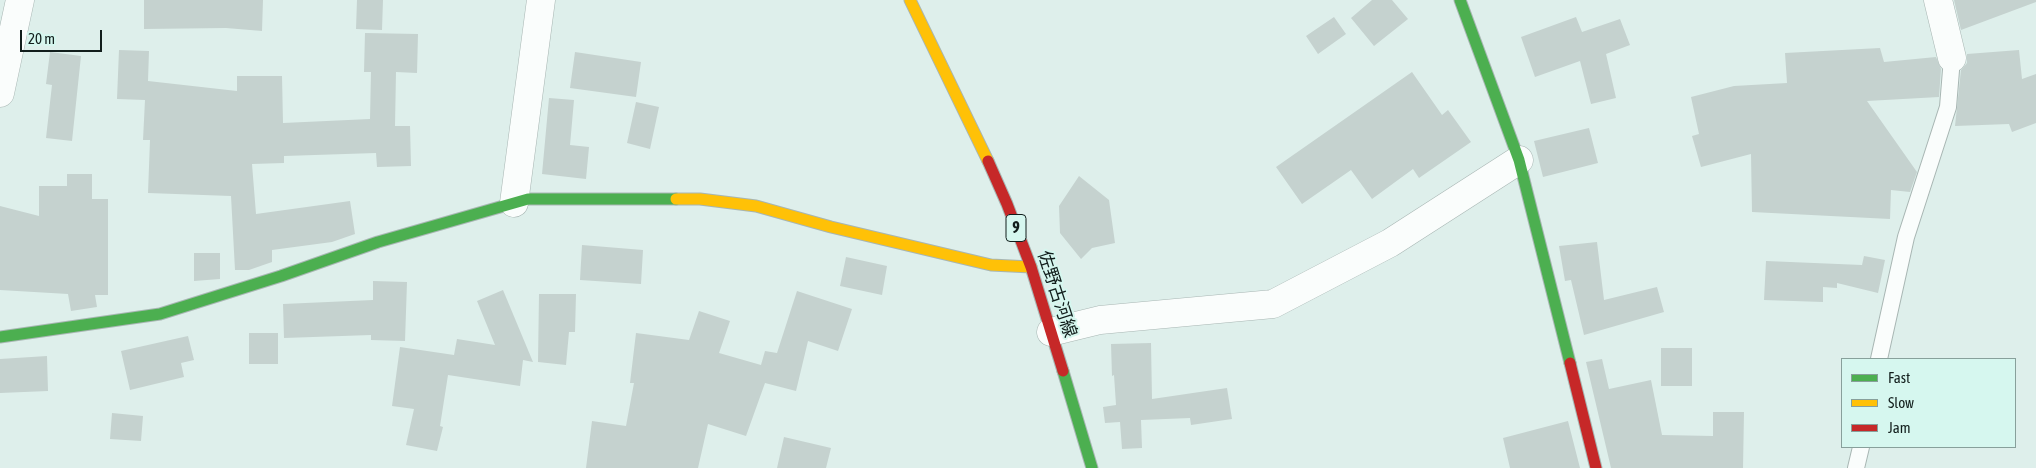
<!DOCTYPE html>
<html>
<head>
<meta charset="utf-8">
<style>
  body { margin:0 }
  #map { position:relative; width:2036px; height:468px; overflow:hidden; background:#deefeb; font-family:"Asap Condensed",sans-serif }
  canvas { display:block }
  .legend { position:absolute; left:1841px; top:358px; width:175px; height:90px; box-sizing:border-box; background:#d6f7ef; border:1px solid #88a09b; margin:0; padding:6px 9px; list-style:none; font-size:15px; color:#121e1c }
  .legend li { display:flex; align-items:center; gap:10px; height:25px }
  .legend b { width:25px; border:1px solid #88a09b }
  .scale { position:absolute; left:20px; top:30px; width:82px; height:22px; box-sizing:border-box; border:2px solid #121e1c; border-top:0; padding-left:6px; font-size:15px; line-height:18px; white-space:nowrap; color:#121e1c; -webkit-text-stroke:4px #d6f7ef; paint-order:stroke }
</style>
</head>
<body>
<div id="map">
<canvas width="2036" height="468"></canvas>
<ul class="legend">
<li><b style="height:6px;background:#4caf50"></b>Fast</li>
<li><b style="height:6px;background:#ffc107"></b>Slow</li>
<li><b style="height:6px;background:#c62828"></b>Jam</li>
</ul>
<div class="scale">20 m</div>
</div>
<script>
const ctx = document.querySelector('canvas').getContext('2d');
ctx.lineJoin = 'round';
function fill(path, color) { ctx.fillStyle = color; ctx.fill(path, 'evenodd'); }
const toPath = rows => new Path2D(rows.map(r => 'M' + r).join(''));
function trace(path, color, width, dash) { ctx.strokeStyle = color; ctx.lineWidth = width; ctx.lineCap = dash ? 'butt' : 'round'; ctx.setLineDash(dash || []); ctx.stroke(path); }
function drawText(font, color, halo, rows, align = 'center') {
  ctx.font = font + ' "Asap Condensed","Noto Sans JP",sans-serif'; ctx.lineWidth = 4; ctx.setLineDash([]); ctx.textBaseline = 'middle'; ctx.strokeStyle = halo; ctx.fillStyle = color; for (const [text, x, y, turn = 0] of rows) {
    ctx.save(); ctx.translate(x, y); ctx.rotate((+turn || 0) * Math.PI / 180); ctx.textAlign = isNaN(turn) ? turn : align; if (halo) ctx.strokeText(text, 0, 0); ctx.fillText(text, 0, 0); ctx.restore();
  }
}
fill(toPath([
  [144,0,263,0,262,31,226,28,144,29],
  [357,0,383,0,382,30,356,29],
  [1372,0,1392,0,1408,19,1374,46,1351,18],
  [1954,0,2036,0,2036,2,1961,30],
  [1334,17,1346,34,1318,54,1306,36],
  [1576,17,1582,32,1620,19,1630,45,1606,54,1616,98,1591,104,1580,61,1535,77,1521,37],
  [365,33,418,34,417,73,396,72,395,126,410,126,411,166,377,167,376,153,284,156,284,163,252,164,256,214,350,201,355,234,332,242,272,250,272,262,249,270,235,270,231,196,148,193,150,140,143,140,145,100,117,99,119,50,149,51,148,81,237,91,237,76,282,76,283,123,370,119,371,72,364,72],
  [1880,48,1884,62,1936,57,1941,69,1939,97,1867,101,1917,172,1910,192,1891,190,1890,219,1752,212,1751,154,1701,167,1692,136,1699,134,1691,97,1734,86,1787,83,1785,53],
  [2019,50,2022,79,2036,74,2036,123,2012,132,2009,124,1955,126,1961,70,1967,63,1967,54],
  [50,52,81,56,72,141,46,138,52,85,46,84],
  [575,52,641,62,636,97,570,88],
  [1412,72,1442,115,1448,110,1471,142,1419,178,1413,169,1372,199,1351,170,1302,204,1276,167],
  [549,98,574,100,570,145,589,147,586,179,542,174],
  [636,102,659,107,650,149,627,143],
  [1589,128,1598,163,1543,177,1534,141],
  [67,174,92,174,92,199,108,199,108,295,95,295,97,307,71,311,68,294,0,290,0,206,39,216,39,186,67,186],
  [1079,176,1109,200,1115,243,1092,248,1081,259,1060,233,1059,206],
  [1597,242,1604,300,1657,287,1664,312,1584,335,1571,280,1565,281,1559,246],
  [582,245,643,250,641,284,580,280],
  [194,253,220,253,220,279,194,281],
  [1864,256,1885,260,1878,293,1837,283,1837,288,1823,287,1823,302,1764,300,1766,261,1862,265],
  [846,257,887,266,882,295,840,286],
  [373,281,407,282,405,341,371,340,371,335,284,338,283,304,373,300],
  [503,290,533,362,523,360,520,386,448,375,440,426,443,427,437,451,406,445,414,409,392,406,400,347,454,355,457,339,495,345,477,301],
  [797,291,852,309,838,351,808,341,796,391,765,383,746,436,708,424,698,468,586,468,592,421,626,426,634,383,630,383,636,333,689,340,699,311,730,321,719,353,761,365,765,351,777,353],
  [539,294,576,294,575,332,569,332,566,365,538,362],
  [249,333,278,333,278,364,249,364],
  [188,336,194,360,181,363,184,377,130,390,121,351],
  [1151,343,1152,399,1227,388,1232,419,1191,425,1190,418,1141,420,1142,448,1122,449,1120,422,1105,423,1103,407,1116,405,1114,375,1112,376,1111,344],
  [1661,348,1692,348,1692,386,1661,386],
  [47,356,48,391,0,393,0,359],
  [1602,359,1609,389,1651,380,1662,435,1713,436,1713,412,1744,412,1743,468,1611,468,1586,362],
  [112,413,143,416,141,441,110,439],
  [1568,421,1580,468,1510,468,1503,438],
  [784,437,831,448,826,468,777,468]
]), '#c5d2cf');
const lane = toPath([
  [1879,359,1906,237,1948,107,1952,58],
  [1856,468,1861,447]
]);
const street = toPath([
  [1938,0,1952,58],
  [0,93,20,0],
  [514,203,541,0],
  [1051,332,1100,320,1273,304,1390,243,1519,160]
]);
const fast = toPath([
  [1460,0,1519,160,1570,363],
  [0,337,160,314,281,276,378,242,528,199,676,199],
  [1063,371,1092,468]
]);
const slow = toPath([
  [910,0,988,161],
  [676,199,700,199,756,206,831,227,991,265,1031,267]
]);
const jam = toPath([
  [988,161,1007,204,1031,267,1063,371],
  [1570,363,1596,468]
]);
trace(lane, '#a8b6b3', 18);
trace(street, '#a8b6b3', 29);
trace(fast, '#a8b6b3', 13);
trace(slow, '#a8b6b3', 13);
trace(jam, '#a8b6b3', 13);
trace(lane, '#fafdfc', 16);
trace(street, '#fafdfc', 28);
trace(fast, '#4caf50', 11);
trace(slow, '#ffc107', 11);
trace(jam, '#c62828', 11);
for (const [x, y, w] of [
  [1016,228,20]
]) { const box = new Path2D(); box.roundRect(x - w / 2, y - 13.5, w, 27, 4); ctx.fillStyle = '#d6f7ef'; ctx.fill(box); trace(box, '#121e1c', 1); }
drawText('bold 16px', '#121e1c', null, [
  ["9",1016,228]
]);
drawText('18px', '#121e1c', '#d6f7ef', [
  ["佐野古河線",1057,294,72]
]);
</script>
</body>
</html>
